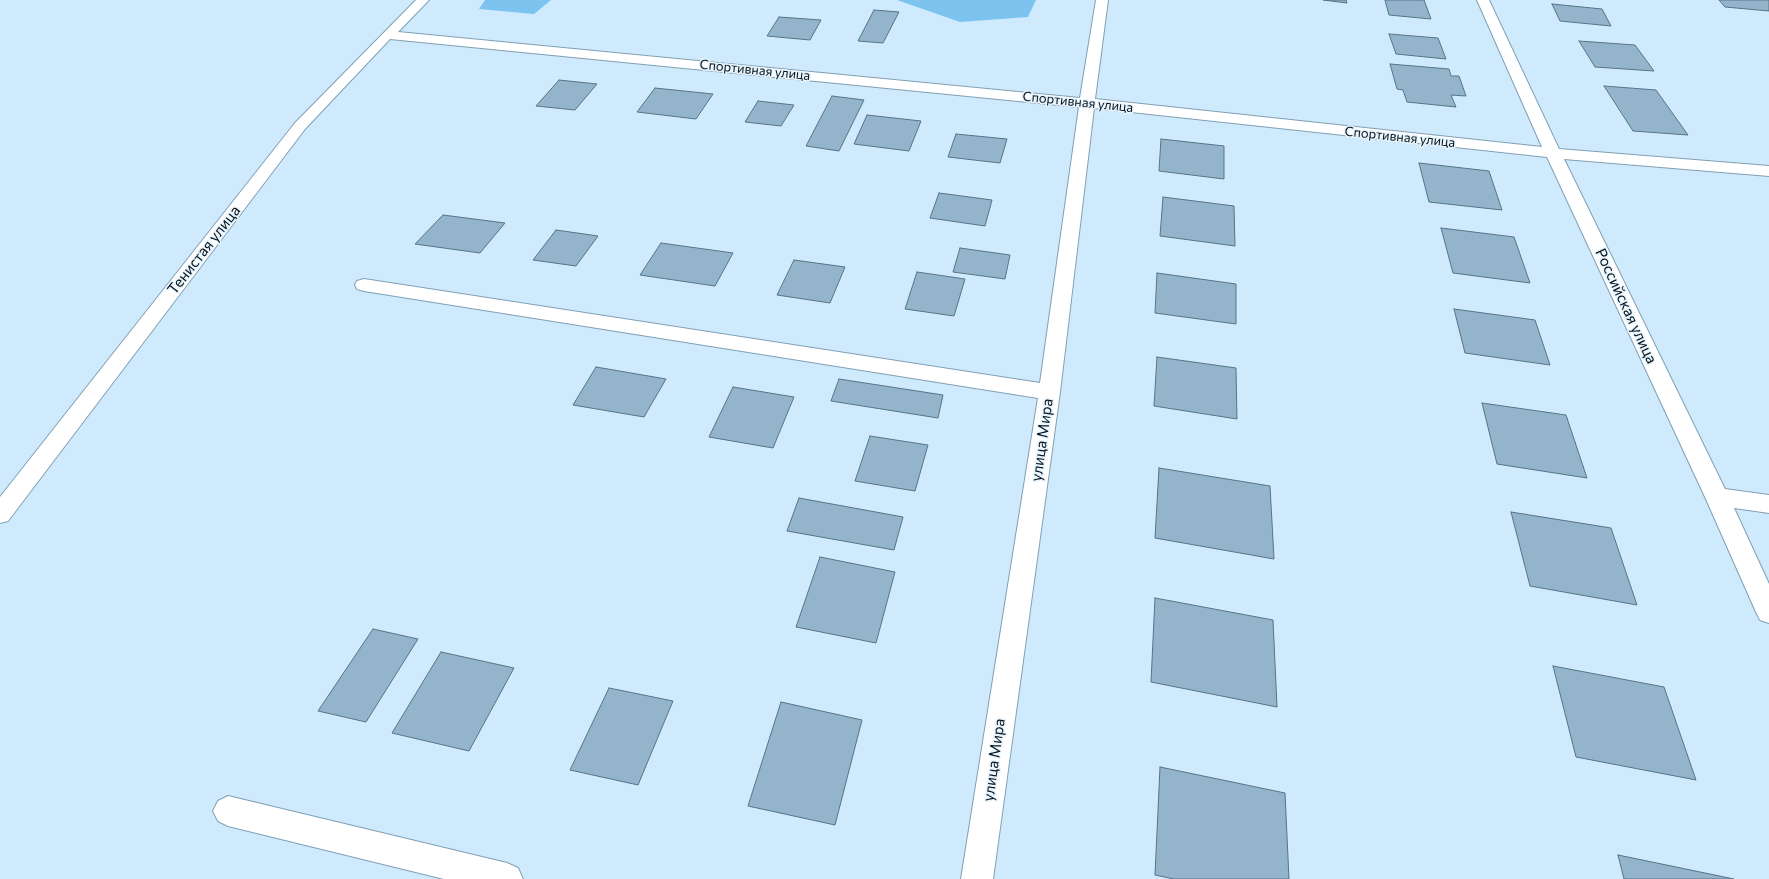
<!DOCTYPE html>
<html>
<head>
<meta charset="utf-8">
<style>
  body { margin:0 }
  canvas { display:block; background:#cfeafc }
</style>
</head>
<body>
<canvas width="1769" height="879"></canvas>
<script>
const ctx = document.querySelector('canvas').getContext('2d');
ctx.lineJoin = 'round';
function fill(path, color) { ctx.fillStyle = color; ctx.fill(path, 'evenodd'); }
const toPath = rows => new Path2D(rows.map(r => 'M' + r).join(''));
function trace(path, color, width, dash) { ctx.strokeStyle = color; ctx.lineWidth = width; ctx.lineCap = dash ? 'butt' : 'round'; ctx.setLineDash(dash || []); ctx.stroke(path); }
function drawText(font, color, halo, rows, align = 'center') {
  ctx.font = font + ' Commissioner,sans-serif'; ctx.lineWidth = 3; ctx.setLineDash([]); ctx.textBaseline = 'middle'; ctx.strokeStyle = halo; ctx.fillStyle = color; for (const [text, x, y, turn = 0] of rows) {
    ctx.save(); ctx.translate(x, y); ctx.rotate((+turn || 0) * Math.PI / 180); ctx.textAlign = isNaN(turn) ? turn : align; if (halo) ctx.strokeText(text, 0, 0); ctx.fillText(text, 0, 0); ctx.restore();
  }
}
fill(toPath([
  [485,0,551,0,534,14,479,9],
  [897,0,1036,0,1028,17,960,22]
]), '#7cc3ef');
const building = toPath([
  [1346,0,1347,3,1323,0,1346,0],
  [1385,0,1424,0,1431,19,1389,15,1385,0],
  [1719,0,1769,0,1769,11,1725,7,1719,0],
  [1552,4,1602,9,1611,26,1560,21,1552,4],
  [874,10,899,12,883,43,858,41,874,10],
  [779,17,821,20,810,40,767,36,779,17],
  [1389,34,1438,38,1446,59,1396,54,1389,34],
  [1579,41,1635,45,1654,71,1595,67,1579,41],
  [1390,64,1449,69,1451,76,1459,76,1466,96,1451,95,1456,107,1407,102,1403,90,1397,89,1390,64],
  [559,80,597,84,575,110,536,106,559,80],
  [1604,86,1656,90,1688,135,1633,131,1604,86],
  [655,88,713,94,696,119,637,112,655,88],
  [832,96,864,100,839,151,806,146,832,96],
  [758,101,794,105,781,126,745,122,758,101],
  [867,115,921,121,909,151,854,144,867,115],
  [956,134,1007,139,1000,163,948,157,956,134],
  [1161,139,1224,146,1224,179,1159,171,1161,139],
  [1419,163,1489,171,1502,210,1429,202,1419,163],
  [939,193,992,200,985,226,930,218,939,193],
  [1163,197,1234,206,1235,246,1160,236,1163,197],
  [443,215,505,223,480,253,415,244,443,215],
  [1441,228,1514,237,1530,283,1453,273,1441,228],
  [556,230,598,236,576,266,533,260,556,230],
  [661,243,733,253,715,286,640,275,661,243],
  [960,248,1010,255,1005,279,953,272,960,248],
  [794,260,845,267,830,303,777,295,794,260],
  [917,272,965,279,954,316,905,309,917,272],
  [1157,273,1236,284,1236,324,1155,313,1157,273],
  [1454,309,1535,320,1550,365,1465,353,1454,309],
  [1157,357,1236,368,1237,419,1154,406,1157,357],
  [596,367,666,379,644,417,573,405,596,367],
  [839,379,943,395,938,418,831,401,839,379],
  [733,387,794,397,773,448,709,437,733,387],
  [1482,403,1566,415,1587,478,1497,464,1482,403],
  [870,436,928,445,915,491,855,481,870,436],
  [1159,468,1270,486,1274,559,1155,538,1159,468],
  [799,498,903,517,894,550,787,531,799,498],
  [1511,512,1611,528,1637,605,1530,586,1511,512],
  [820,557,895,572,876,643,796,627,820,557],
  [1155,598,1273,620,1277,707,1151,682,1155,598],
  [373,629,418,639,366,722,318,711,373,629],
  [441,652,514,668,469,751,392,733,441,652],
  [1553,666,1664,687,1696,780,1576,757,1553,666],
  [609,688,673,701,638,785,570,770,609,688],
  [781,702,862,720,835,825,748,806,781,702],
  [1160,767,1285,793,1289,879,1174,879,1155,875,1160,767],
  [1618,855,1734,879,1624,879,1618,855]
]);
fill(building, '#93b4ca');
trace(building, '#557488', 1);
const street = toPath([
  [416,0,429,0,398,32,1080,98,1096,0,1108,0,1095,99,1542,147,1477,0,1489,0,1559,149,1769,166,1769,176,1564,159,1725,489,1769,495,1769,513,1734,508,1769,584,1769,623,1760,620,1756,612,1705,497,1547,157,1094,108,1060,392,993,879,961,879,1038,398,364,291,357,289,355,285,357,281,364,279,1040,383,1079,107,390,39,305,129,8,521,0,523,0,497,295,123,416,0],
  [228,796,507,863,518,868,523,879,444,879,228,826,218,821,213,811,218,801,228,796]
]);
trace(street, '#80a0b5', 2);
fill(street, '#fff');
drawText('13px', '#07121a', '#e8f5fe', [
  ["Спортивная улица",755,70,6],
  ["Спортивная улица",1078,102,6],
  ["Спортивная улица",1400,137,6]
]);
drawText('15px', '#07121a', '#e8f5fe', [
  ["Тенистая улица",204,250,-52],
  ["Российская улица",1626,306,65],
  ["улица Мира",1042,440,-82],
  ["улица Мира",994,760,-82]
]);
</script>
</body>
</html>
